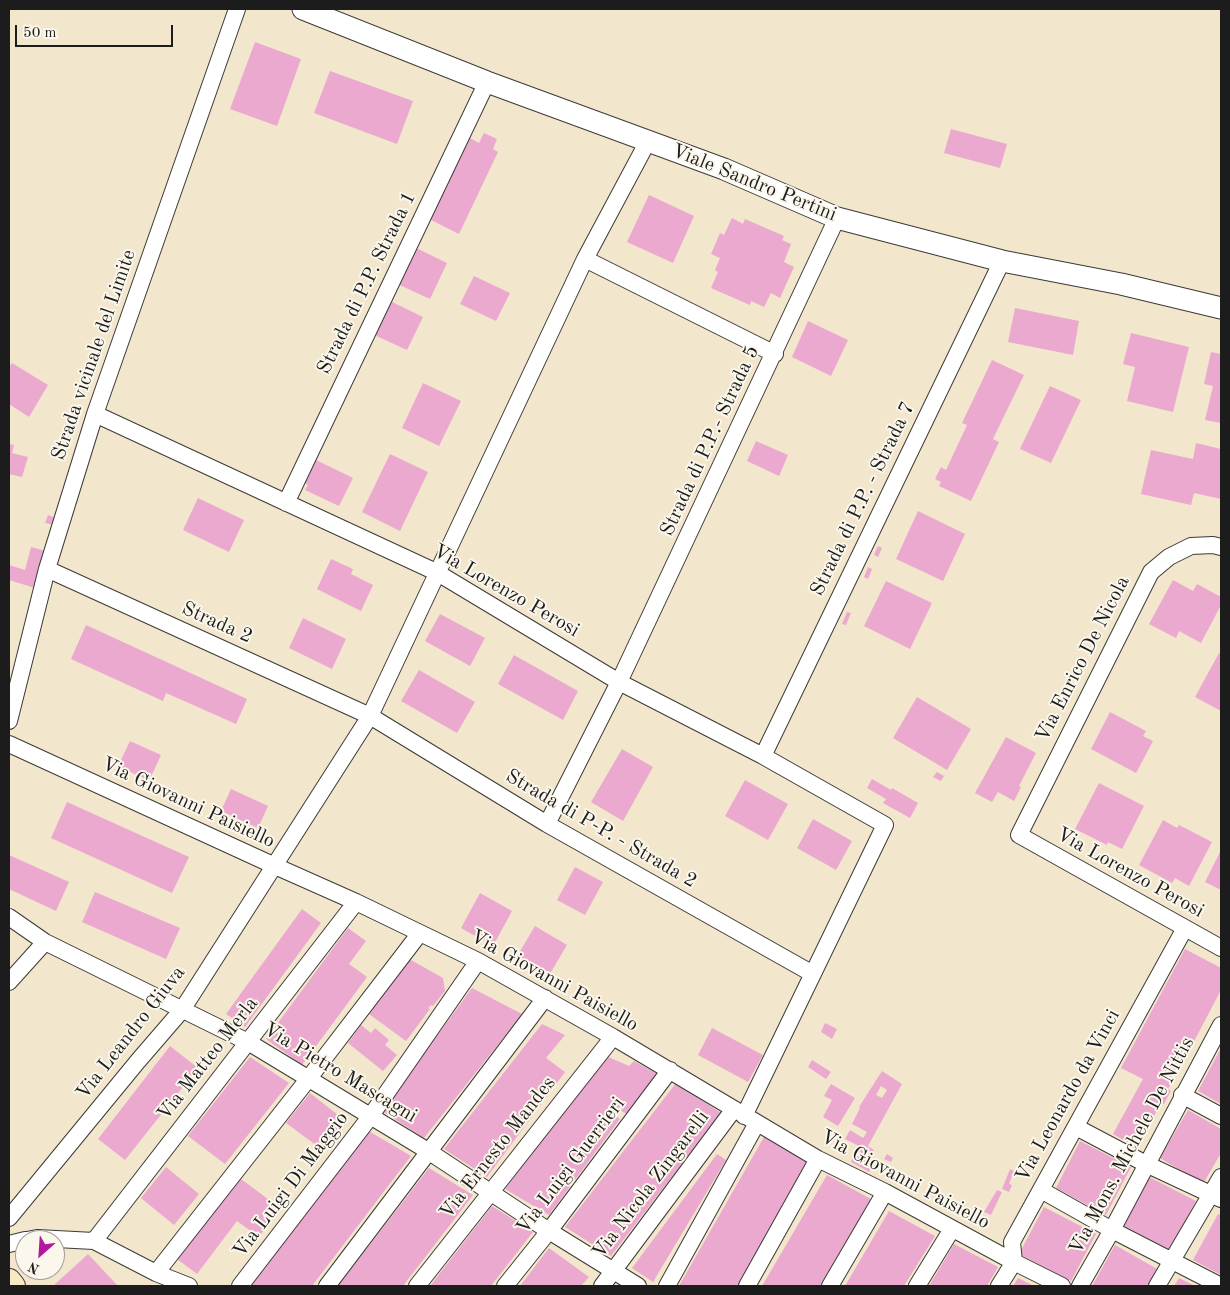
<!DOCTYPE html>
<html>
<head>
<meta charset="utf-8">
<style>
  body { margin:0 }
  #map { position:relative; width:1230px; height:1295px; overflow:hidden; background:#f2e6cc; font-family:"Old Standard TT",serif }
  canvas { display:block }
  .frame { position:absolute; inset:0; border:10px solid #1c1c1c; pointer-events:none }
  .north { position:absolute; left:15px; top:1230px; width:50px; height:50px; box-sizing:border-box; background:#fbf7ec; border:1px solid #a29f99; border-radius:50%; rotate:206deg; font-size:14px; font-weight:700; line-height:20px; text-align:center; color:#1c1c1c }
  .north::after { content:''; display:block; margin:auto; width:18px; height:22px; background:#b5179e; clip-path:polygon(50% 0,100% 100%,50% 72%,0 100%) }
  .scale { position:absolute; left:15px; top:25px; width:158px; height:22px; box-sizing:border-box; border:2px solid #1c1c1c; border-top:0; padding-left:6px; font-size:15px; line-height:18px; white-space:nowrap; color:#1c1c1c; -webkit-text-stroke:4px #fbf7ec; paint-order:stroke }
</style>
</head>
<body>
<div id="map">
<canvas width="1230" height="1295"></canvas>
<div class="frame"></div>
<div class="north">N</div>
<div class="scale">50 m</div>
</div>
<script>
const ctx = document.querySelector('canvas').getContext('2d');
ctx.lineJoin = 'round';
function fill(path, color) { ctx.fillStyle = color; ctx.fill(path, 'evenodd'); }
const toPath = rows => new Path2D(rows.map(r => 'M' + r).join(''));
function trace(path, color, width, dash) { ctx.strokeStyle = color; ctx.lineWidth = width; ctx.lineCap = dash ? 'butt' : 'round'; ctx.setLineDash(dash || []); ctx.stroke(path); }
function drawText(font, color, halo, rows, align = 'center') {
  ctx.font = font + ' "Old Standard TT",serif'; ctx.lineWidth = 4; ctx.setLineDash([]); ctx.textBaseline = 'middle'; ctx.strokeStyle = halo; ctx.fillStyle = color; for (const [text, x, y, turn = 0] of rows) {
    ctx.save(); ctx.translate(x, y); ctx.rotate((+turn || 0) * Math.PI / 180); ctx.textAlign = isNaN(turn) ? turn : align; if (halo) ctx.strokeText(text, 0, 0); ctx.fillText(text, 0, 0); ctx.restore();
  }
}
fill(toPath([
  [255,42,301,59,277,126,230,109],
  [330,71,413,101,397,144,314,113],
  [951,129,1007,144,1000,168,944,153],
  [484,133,497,139,493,149,498,152,459,234,427,218,466,136,479,143],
  [649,195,694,216,673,263,627,242],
  [732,218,743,224,745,219,784,236,782,240,791,244,784,262,794,267,780,298,771,293,764,307,751,301,750,305,711,288,718,272,715,270,720,258,711,254,720,233,724,235],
  [410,245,447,263,430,299,393,282],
  [474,276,510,293,496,321,460,304],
  [386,299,423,317,407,350,370,333],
  [1015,308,1079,321,1073,355,1008,342],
  [808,321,848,340,831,376,792,357],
  [1131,333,1189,347,1173,412,1127,401,1135,367,1123,364],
  [1211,352,1221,354,1221,423,1205,420,1213,386,1204,384],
  [992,360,1024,375,993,439,999,442,971,501,939,486,941,482,935,479,941,467,946,470,967,425,962,423],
  [12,363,48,385,29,417,9,404,9,368],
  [423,383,461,401,439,446,402,428],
  [1050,386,1081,400,1051,463,1020,449],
  [756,441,788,455,779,476,747,461],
  [1196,443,1221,449,1221,499,1194,493,1191,505,1141,494,1151,450,1193,459],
  [9,444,14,445,12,453,28,457,22,477,9,474],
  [390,454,428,472,400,531,362,512],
  [314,459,353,478,339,506,305,490,308,485,303,482],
  [198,498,244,520,229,552,183,530],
  [918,511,965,534,943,581,896,559],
  [48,515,56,518,54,525,45,523],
  [878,546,882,548,878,557,874,555],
  [31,547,46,551,35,588,9,580,9,565,25,570],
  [331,559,353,569,351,574,373,585,361,611,317,589],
  [868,567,872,569,868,579,864,577],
  [1173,580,1193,591,1197,584,1221,597,1221,605,1201,643,1179,631,1176,638,1149,624],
  [886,581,932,603,910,649,864,626],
  [847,612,851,613,846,625,842,624],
  [440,614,485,638,470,666,425,641],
  [303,618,346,639,332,669,289,648],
  [86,625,247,699,236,724,166,693,163,701,71,659],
  [1219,653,1221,655,1221,711,1195,697],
  [514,655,578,691,563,720,498,684],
  [419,670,475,702,457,733,401,701],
  [917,697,971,729,947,770,893,738],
  [1110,712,1146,731,1143,736,1153,741,1136,773,1091,749],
  [1006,737,1036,753,1019,786,1021,787,1014,801,998,792,992,802,975,793],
  [130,741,161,755,149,781,118,766],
  [622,749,653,767,623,821,591,802],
  [937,772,944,776,941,781,933,777],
  [872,779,891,790,892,788,918,803,910,818,883,803,886,799,867,788],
  [745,780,788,804,768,840,725,816],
  [1099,783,1144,806,1122,849,1108,842,1107,845,1075,829],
  [231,789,268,806,258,828,221,811],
  [67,802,189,857,172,893,51,838],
  [813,819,852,841,836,870,797,848],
  [1163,820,1177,828,1179,825,1212,842,1189,886,1175,878,1172,883,1139,865],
  [1221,850,1221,890,1205,882],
  [9,855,69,882,56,911,9,889],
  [575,867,603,882,585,915,557,900],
  [95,892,180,928,166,959,82,922],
  [480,893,512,911,493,946,461,928],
  [302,909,321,923,245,1027,226,1014],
  [535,926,567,945,548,977,516,958],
  [348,928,366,941,349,964,367,977,302,1065,266,1039],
  [1185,949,1221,968,1221,990,1181,1066,1178,1064,1171,1078,1174,1079,1168,1089,1171,1091,1164,1104,1161,1103,1140,1142,1134,1144,1129,1143,1113,1134,1143,1079,1121,1068],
  [411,960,443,978,445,991,433,1006,431,1005,428,1008,430,1009,406,1041,369,1014,407,961],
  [472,988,522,1014,424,1138,382,1111],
  [825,1023,837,1029,832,1039,821,1032],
  [542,1024,565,1035,546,1058,565,1072,487,1177,444,1149],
  [361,1025,371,1033,375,1028,389,1040,385,1045,397,1055,383,1071,348,1043],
  [712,1028,763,1055,748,1082,698,1055],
  [170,1046,198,1068,125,1160,98,1139],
  [1221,1048,1221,1104,1198,1091],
  [606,1056,629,1066,634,1061,657,1074,627,1114,619,1110,615,1115,620,1119,549,1215,505,1189],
  [250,1057,289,1083,225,1164,188,1136],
  [812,1060,831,1072,826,1079,808,1067],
  [882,1071,902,1084,868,1146,874,1150,870,1158,875,1161,869,1172,851,1162,859,1146,845,1139,850,1130,863,1138,867,1132,852,1124,860,1108,859,1107],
  [881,1086,887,1090,882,1098,876,1095],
  [676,1083,721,1113,611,1256,565,1227],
  [831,1084,855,1098,838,1126,823,1117,832,1100,824,1096],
  [310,1093,347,1122,324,1151,286,1123],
  [1188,1110,1221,1129,1221,1153,1203,1184,1160,1158],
  [367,1130,411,1156,312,1286,248,1286],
  [764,1137,808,1163,738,1286,679,1286],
  [1080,1141,1131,1167,1106,1215,1056,1188],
  [717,1154,726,1160,653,1282,632,1268],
  [887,1154,893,1158,891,1162,884,1159],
  [166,1167,199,1194,174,1225,141,1198],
  [429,1168,473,1195,403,1286,338,1286],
  [1010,1169,1014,1171,1009,1184,1012,1185,1009,1192,1002,1189],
  [827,1175,871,1199,820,1286,762,1286],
  [1149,1177,1196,1201,1170,1250,1124,1226],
  [241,1179,280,1208,259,1237,237,1221,197,1274,177,1259],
  [997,1190,1002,1192,991,1215,984,1212],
  [492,1206,533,1232,491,1286,430,1286],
  [1044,1207,1096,1234,1071,1281,1019,1254],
  [889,1211,935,1236,904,1286,845,1286],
  [1218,1214,1221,1215,1221,1275,1193,1260],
  [954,1244,998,1267,987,1286,929,1286],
  [1115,1245,1159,1270,1150,1286,1092,1286],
  [549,1248,589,1277,581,1286,520,1286],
  [88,1254,118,1286,53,1286,86,1256],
  [1018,1278,1034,1286,1013,1286],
  [1179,1278,1195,1286,1174,1286]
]), '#eba9d0');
const minor = toPath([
  [585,259,775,354],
  [95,414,436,572,619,682,763,756,885,825,744,1116],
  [286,503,487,82],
  [1221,547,1213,545,1191,546,1169,557,1151,572,1019,835,1221,948],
  [47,569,370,716,547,824,813,974],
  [9,721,47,569,95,414,237,9],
  [9,744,275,866,356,902,478,961,613,1037,818,1159,885,1192,1014,1262,1062,1286],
  [763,756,1002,261],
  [547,824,619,682,837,218],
  [9,917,45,942,248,1042,428,1151,549,1231,638,1286],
  [9,982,45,942],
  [1182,1095,1221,1116],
  [1076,1127,1146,1164,1221,1199],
  [1041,1190,1112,1230,1221,1286],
  [9,1218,138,1061,182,1010,370,716,585,259,648,141],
  [27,1240,37,1238,94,1241,156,1273,189,1286],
  [94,1241,356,902],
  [9,1244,25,1240],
  [156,1273,309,1078,420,933],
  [240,1286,370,1117,478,961],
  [327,1286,545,998],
  [417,1286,613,1037],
  [505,1286,549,1231,670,1070],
  [602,1286,734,1109],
  [667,1286,757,1123],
  [747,1286,818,1159],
  [830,1286,885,1192],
  [917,1286,952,1229],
  [999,1286,1014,1262,1012,1242,1185,928],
  [1080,1286,1112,1230,1221,1025],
  [1157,1286,1221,1177]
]);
const tertiary = toPath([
  [303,9,487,82,724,169,837,218,1002,261,1121,284,1221,308]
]);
const secondary = toPath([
  [9,1281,13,1286]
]);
trace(minor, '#3c3a36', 18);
trace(tertiary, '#3c3a36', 23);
trace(secondary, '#3c3a36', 26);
trace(minor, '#fff', 16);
trace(tertiary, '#fff', 21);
trace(secondary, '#f8e8c3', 24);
drawText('20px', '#1c1c1c', '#fbf7ec', [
  ["Viale Sandro Pertini",754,183,22],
  ["Strada di P.P. Strada 1",367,283,-64],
  ["Strada vicinale del Limite",94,355,-71],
  ["Strada di P.P.- Strada 5",710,441,-65],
  ["Strada di P.P. - Strada 7",863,499,-64],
  ["Via Lorenzo Perosi",506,591,30],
  ["Strada 2",217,623,24],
  ["Via Enrico De Nicola",1083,659,-63],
  ["Via Giovanni Paisiello",188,803,25],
  ["Strada di P-P. - Strada 2",601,829,30],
  ["Via Lorenzo Perosi",1130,873,29],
  ["Via Giovanni Paisiello",554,981,29],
  ["Via Leandro Giuva",131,1033,-52],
  ["Via Matteo Merla",208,1059,-52],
  ["Via Pietro Mascagni",340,1073,31],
  ["Via Leonardo da Vinci",1068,1096,-61],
  ["Via Mons. Michele De Nittis",1132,1146,-62],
  ["Via Ernesto Mandes",498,1148,-52],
  ["Via Luigi Guerrieri",571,1166,-53],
  ["Via Giovanni Paisiello",905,1180,28],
  ["Via Luigi Di Maggio",291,1185,-53],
  ["Via Nicola Zingarelli",651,1185,-53]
]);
</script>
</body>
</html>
